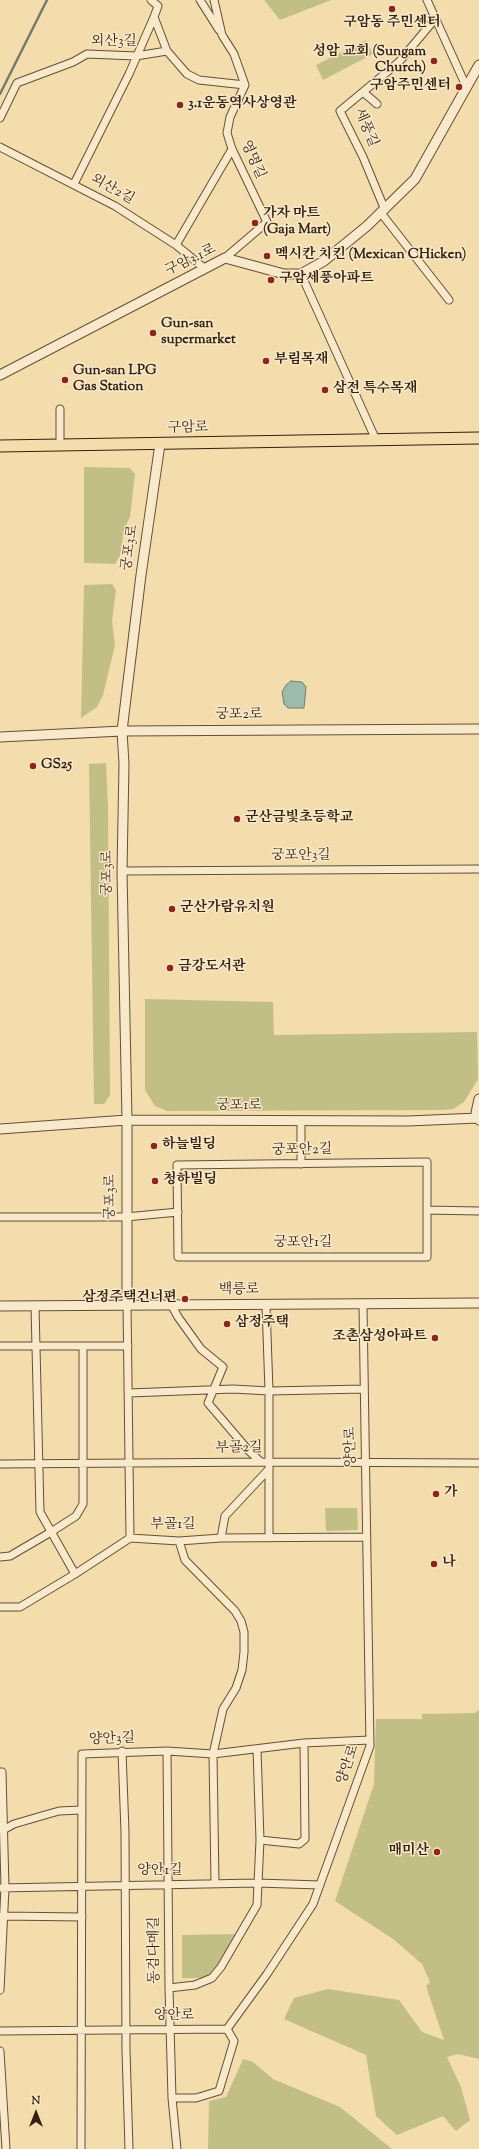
<!DOCTYPE html>
<html>
<head>
<meta charset="utf-8">
<style>
  body { margin:0 }
  #map { position:relative; width:479px; height:2149px; overflow:hidden; background:#f4ddad; font-family:"Sorts Mill Goudy",serif }
  canvas { display:block }
  .north { position:absolute; left:16px; top:2093px; width:40px; height:40px; -webkit-text-stroke:3px #f8e9ca; paint-order:stroke; rotate:0deg; font-size:11px; font-weight:700; line-height:16px; text-align:center; color:#351f0e }
  .north::after { content:''; display:block; margin:auto; width:14px; height:18px; background:#351f0e; clip-path:polygon(50% 0,100% 100%,50% 72%,0 100%) }
</style>
</head>
<body>
<div id="map">
<canvas width="479" height="2149"></canvas>
<div class="north">N</div>
</div>
<script>
const ctx = document.querySelector('canvas').getContext('2d');
ctx.lineJoin = 'round';
function fill(path, color) { ctx.fillStyle = color; ctx.fill(path, 'evenodd'); }
const toPath = rows => new Path2D(rows.map(r => 'M' + r).join(''));
function trace(path, color, width, dash) { ctx.strokeStyle = color; ctx.lineWidth = width; ctx.lineCap = dash ? 'butt' : 'round'; ctx.setLineDash(dash || []); ctx.stroke(path); }
function drawText(font, color, halo, rows, align = 'center') {
  ctx.font = font + ' "Sorts Mill Goudy","Noto Serif KR",serif'; ctx.lineWidth = 3; ctx.setLineDash([]); ctx.textBaseline = 'middle'; ctx.strokeStyle = halo; ctx.fillStyle = color; for (const [text, x, y, turn = 0] of rows) {
    ctx.save(); ctx.translate(x, y); ctx.rotate((+turn || 0) * Math.PI / 180); ctx.textAlign = isNaN(turn) ? turn : align; if (halo) ctx.strokeText(text, 0, 0); ctx.fillText(text, 0, 0); ctx.restore();
  }
}
fill(toPath([
  [264,0,331,0,280,20],
  [366,40,373,54,323,80,316,65],
  [84,467,130,468,135,474,130,517,124,529,120,556,115,564,84,563],
  [112,584,116,590,112,621,115,645,103,695,97,707,81,718,84,585],
  [106,763,108,806,110,1095,104,1104,94,1104,89,764],
  [145,999,273,1002,274,1035,477,1032,478,1079,464,1102,453,1109,442,1110,167,1111,155,1106,145,1090],
  [325,1508,357,1508,358,1530,326,1531],
  [479,1710,479,2059,458,2054,447,2057,461,2087,470,2120,456,2131,443,2116,397,2135,376,2116,366,2055,284,2019,294,1998,328,1989,399,2000,422,2032,444,2040,426,1986,430,1982,422,1964,393,1939,335,1901,374,1784,376,1719,422,1719,422,1714,474,1713],
  [237,1934,216,1968,205,1978,182,1978,182,1935],
  [243,2059,253,2062,273,2079,340,2107,392,2149,208,2149,209,2101,226,2097]
]), '#c1bf86');
const water = toPath([
  [291,681,302,682,306,687,304,708,288,708,284,704,282,692,286,685,291,681]
]);
fill(water, '#9cbbac');
trace(water, '#737d6d', 1);
trace(toPath([
  [0,94,47,0]
]), '#737d6d', 2.5);
const minor = toPath([
  [200,0,219,30],
  [214,0,222,35,234,54,245,85,230,117,227,133,232,149,267,222,225,258],
  [427,0,466,86],
  [154,17,167,51,187,74,199,80,245,85],
  [363,92,377,104],
  [0,118,17,83,73,62,87,54,136,56,167,51],
  [0,147,115,206,176,245,204,268],
  [74,184,129,74,154,17,158,6,151,0],
  [385,210,363,157,340,111,399,62,435,19],
  [381,213,449,300],
  [176,245,232,149],
  [301,274,376,440],
  [60,409,60,445],
  [122,871,479,869],
  [427,1162,427,1257,178,1257,177,1165,427,1162],
  [301,1164,301,1122],
  [427,1210,479,1211],
  [0,1217,126,1217,178,1212],
  [127,1304,130,1538],
  [266,1305,269,1391,269,1538],
  [35,1306,40,1512,75,1574],
  [172,1306,178,1317,201,1349,223,1367,208,1403,249,1451,261,1462],
  [0,1346,128,1346],
  [129,1393,233,1389,269,1391,364,1389],
  [0,1464,269,1462,479,1463],
  [221,1538,225,1516,269,1469],
  [179,1541,185,1560,235,1611,241,1621,244,1632,244,1652,242,1670,236,1688,223,1709,213,1754,215,1884],
  [0,1557,10,1556,51,1532,76,1516,83,1504,83,1347],
  [0,1607,20,1607,75,1574,130,1538,179,1541,221,1538,365,1537],
  [122,1751,125,1832,126,2050,129,2149],
  [167,1751,169,1988,172,2098,177,2149],
  [0,1772,2,1772,5,1888,0,1990],
  [3,1830,14,1824,38,1817,59,1811,81,1810],
  [260,1840,299,1844,305,1839,304,1743],
  [0,1888,257,1883,320,1885],
  [2,1916,82,1917],
  [169,1988,195,1985,212,1978,221,1967,257,1905,260,1840,257,1749],
  [0,2031,227,2029,267,1974,313,1904,370,1746,363,1306],
  [0,2051,6,2149],
  [172,2098,196,2098,219,2091,234,2041,227,2029],
  [81,2149,82,1754,167,1751,213,1754,304,1743,370,1740]
]);
const tertiary = toPath([
  [0,375,225,258,284,274,301,274,324,261,367,226,415,179,479,65],
  [0,737,122,731,479,729],
  [479,1099,476,1113,479,1120],
  [0,1129,127,1120,408,1121,478,1118],
  [127,1304,127,1120,122,871,124,764,122,731,141,575,160,444],
  [0,1306,479,1303]
]);
const primary = toPath([
  [0,446,479,438]
]);
trace(minor, '#654e36', 9);
trace(tertiary, '#654e36', 11);
trace(primary, '#351f0e', 13);
trace(minor, '#f8e9ca', 7);
trace(tertiary, '#f8e9ca', 9);
trace(primary, '#f4ddad', 11);
for (const [x, y, r, color] of [
  [392,9,4,"#8f2418"],
  [434,61,4,"#8f2418"],
  [459,87,4,"#8f2418"],
  [180,105,4,"#8f2418"],
  [255,223,4,"#8f2418"],
  [267,256,4,"#8f2418"],
  [271,280,4,"#8f2418"],
  [153,333,4,"#8f2418"],
  [266,361,4,"#8f2418"],
  [65,380,4,"#8f2418"],
  [325,390,4,"#8f2418"],
  [33,766,4,"#8f2418"],
  [237,819,4,"#8f2418"],
  [172,909,4,"#8f2418"],
  [170,968,4,"#8f2418"],
  [154,1146,4,"#8f2418"],
  [155,1181,4,"#8f2418"],
  [185,1299,4,"#8f2418"],
  [227,1324,4,"#8f2418"],
  [435,1338,4,"#8f2418"],
  [436,1494,4,"#8f2418"],
  [434,1564,4,"#8f2418"],
  [437,1852,4,"#8f2418"]
]) { const dot = new Path2D(); dot.arc(x, y, r, 0, 2 * Math.PI); ctx.fillStyle = color; ctx.fill(dot); trace(dot, '#f8e9ca', 1.5); }
drawText('bold 14px', '#351f0e', '#f8e9ca', [
  ["구암동 주민센터",392,24,"center"],
  ["성암 교회 (Sungam",426,53,"right"],
  ["Church)",426,69,"right"],
  ["구암주민센터",451,87,"right"],
  ["3.1운동역사상영관",188,105],
  ["가자 마트",263,215],
  ["(Gaja Mart)",263,231],
  ["멕시칸 치킨 (Mexican CHicken)",275,256],
  ["구암세풍아파트",279,280],
  ["Gun-san",161,325],
  ["supermarket",161,341],
  ["부림목재",274,361],
  ["Gun-san LPG",73,372],
  ["Gas Station",73,388],
  ["삼전 특수목재",333,390],
  ["GS25",41,766],
  ["군산금빛초등학교",245,819],
  ["군산가람유치원",180,909],
  ["금강도서관",178,968],
  ["하늘빌딩",162,1146],
  ["청하빌딩",163,1181],
  ["삼정주택건너편",177,1299,"right"],
  ["삼정주택",235,1324],
  ["조촌삼성아파트",427,1338,"right"],
  ["가",444,1494],
  ["나",442,1564],
  ["매미산",429,1852,"right"]
], 'left');
drawText('14px', '#351f0e', '#f8e9ca', [
  ["외산3길",114,43],
  ["세풍길",365,128,67],
  ["영명길",252,160,66],
  ["외산2길",112,190,29],
  ["구암3.1로",191,261,-26],
  ["구암로",188,429,-1],
  ["궁포3로",131,548,-82],
  ["궁포2로",239,716],
  ["궁포안3길",301,857],
  ["궁포3로",109,873,-90],
  ["궁포1로",239,1107],
  ["궁포안2길",302,1151,-1],
  ["궁포3로",112,1197,-90],
  ["궁포안1길",303,1244],
  ["백릉로",239,1291],
  ["양안로",352,1447,-91],
  ["부골2길",239,1449,-1],
  ["부골1길",173,1526],
  ["양안3길",112,1740,-2],
  ["양안로",349,1765,-71],
  ["양안1길",160,1872],
  ["동검다메길",156,1950,-90],
  ["양안로",174,2017]
]);
</script>
</body>
</html>
